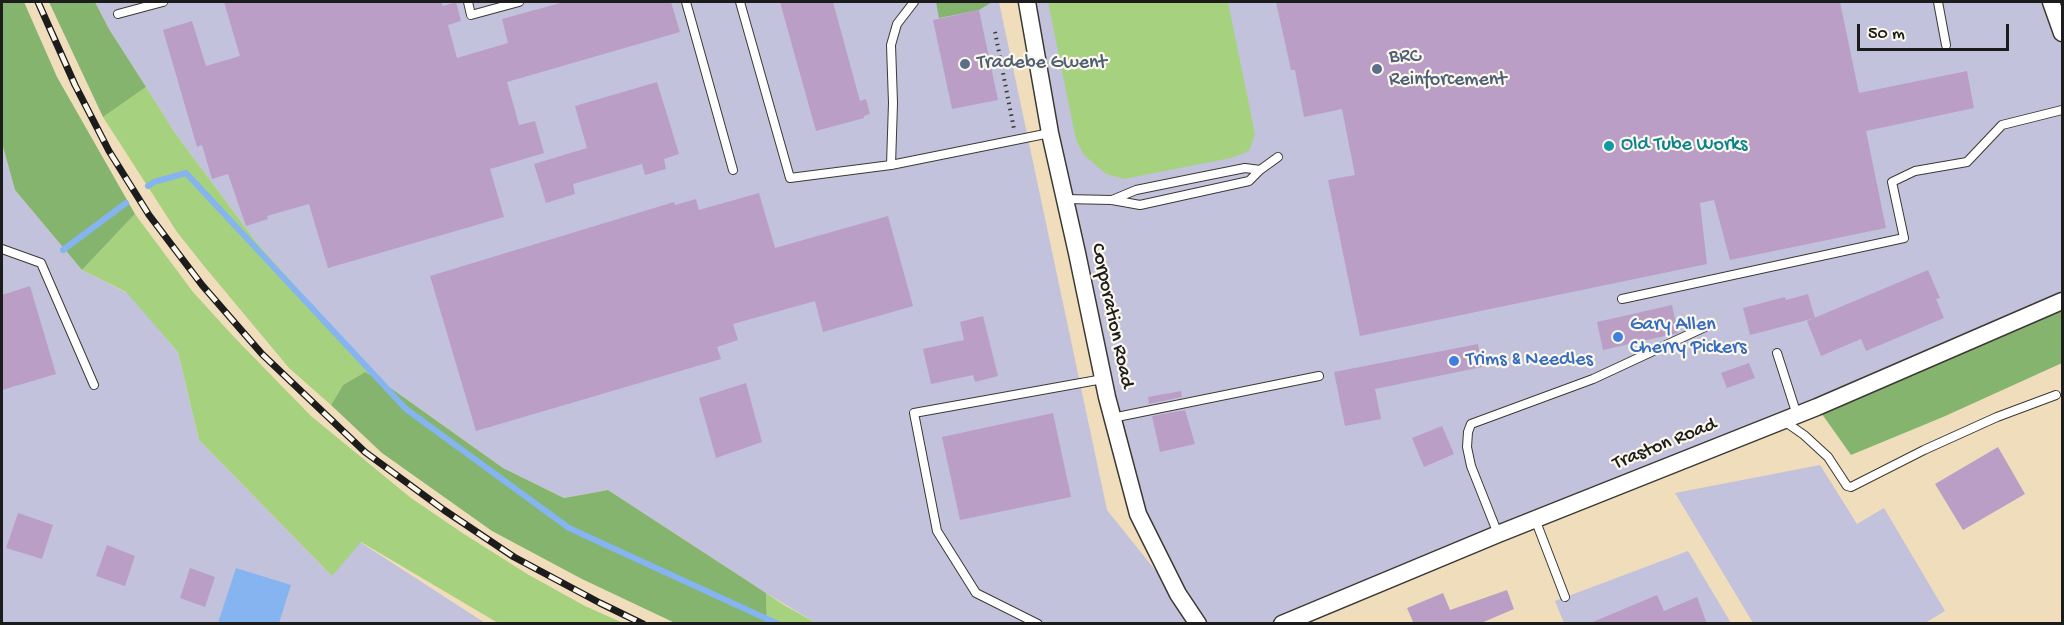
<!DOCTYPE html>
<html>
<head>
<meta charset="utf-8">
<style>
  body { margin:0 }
  #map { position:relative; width:2064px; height:625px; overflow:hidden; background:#f0ddbc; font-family:"Gochi Hand",sans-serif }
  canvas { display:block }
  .frame { position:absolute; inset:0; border:3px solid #1c1c1c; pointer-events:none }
  .scale { position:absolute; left:1857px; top:24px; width:152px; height:27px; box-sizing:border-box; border:3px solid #1c1c1c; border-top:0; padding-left:8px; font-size:18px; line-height:21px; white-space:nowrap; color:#1c1c1c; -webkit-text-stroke:4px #fbf7ec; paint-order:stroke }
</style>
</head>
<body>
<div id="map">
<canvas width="2064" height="625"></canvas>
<div class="frame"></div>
<div class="scale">50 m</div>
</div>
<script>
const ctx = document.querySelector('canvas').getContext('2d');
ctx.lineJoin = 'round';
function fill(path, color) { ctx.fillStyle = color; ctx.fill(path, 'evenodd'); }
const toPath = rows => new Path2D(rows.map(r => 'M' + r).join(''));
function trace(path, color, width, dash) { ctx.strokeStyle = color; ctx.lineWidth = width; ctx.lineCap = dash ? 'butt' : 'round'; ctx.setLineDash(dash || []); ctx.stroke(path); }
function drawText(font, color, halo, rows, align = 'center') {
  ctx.font = font + ' "Gochi Hand",sans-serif'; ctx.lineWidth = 4.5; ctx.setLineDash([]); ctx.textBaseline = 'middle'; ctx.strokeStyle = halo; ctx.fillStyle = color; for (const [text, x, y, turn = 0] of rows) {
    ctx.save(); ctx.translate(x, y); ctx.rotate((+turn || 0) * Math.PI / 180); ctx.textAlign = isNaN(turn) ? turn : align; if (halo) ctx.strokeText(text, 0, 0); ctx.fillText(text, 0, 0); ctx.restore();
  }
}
fill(toPath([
  [95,2,999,2,1107,510,1192,616,1138,514,1027,2,2062,2,2062,301,1282,623,816,623,766,593,608,490,564,498,503,468,378,379,257,243,175,133,109,29],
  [2,143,15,190,82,270,129,294,178,352,199,440,331,575,360,542,485,623,2,623],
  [1820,465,1857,524,1884,508,1945,611,1925,623,1753,623,1675,493],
  [1688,551,1731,623,1564,623,1555,601]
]), '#c2c2dc');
fill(toPath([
  [1048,2,1228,2,1255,134,1249,151,1231,158,1124,179,1106,174,1084,155,1076,140],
  [146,87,175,133,257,243,378,379,365,372,343,385,331,405,289,368,204,266,177,232,103,117],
  [135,214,193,292,234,337,311,416,411,498,464,534,529,575,585,606,623,623,498,623,361,542,332,576,199,440,178,352,126,292,82,270],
  [766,593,784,605,816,623,767,623]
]), '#a6d27f');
fill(toPath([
  [2,2,24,2,57,77,135,214,82,270,15,190,2,143],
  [49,2,95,2,109,29,146,87,103,117],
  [936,2,992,2,979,10,939,18],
  [2062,301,2062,363,1943,417,1851,455,1817,407],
  [365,372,378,379,503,468,564,498,608,490,766,593,767,623,675,623,582,579,492,531,382,453,331,405,343,385]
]), '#84b46e');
fill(toPath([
  [236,568,291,585,279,623,218,623]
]), '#85b4f0');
trace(toPath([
  [148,186,154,182,186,173,406,409,569,528,778,624],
  [63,250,126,203]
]), '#85b4f0', 6);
fill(toPath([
  [224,2,441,2,443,6,456,2,461,21,448,25,457,58,508,43,502,19,564,2,671,2,680,32,507,82,519,125,535,121,544,153,490,169,504,217,328,268,309,204,267,216,268,219,246,226,228,174,212,179,202,145,197,147,163,30,192,21,206,66,240,56],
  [780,2,833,2,860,101,866,99,870,114,864,116,864,118,816,131],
  [1276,2,1840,2,1859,93,1967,71,1974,108,1866,131,1886,228,1730,260,1714,200,1700,203,1707,264,1360,336,1328,180,1355,175,1342,109,1304,117,1295,70,1291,70],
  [979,10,998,100,952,109,933,20],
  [657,82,679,154,664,159,666,169,645,175,642,164,573,184,575,194,546,203,534,164,587,148,575,106],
  [759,193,775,248,888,216,913,306,823,332,815,301,733,324,738,340,717,347,721,359,476,431,430,276,674,202,675,205,696,199,699,210],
  [1928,270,1940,298,1936,299,1944,318,1866,351,1861,339,1821,356,1807,321],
  [30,286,56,374,2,390,2,295],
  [1808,294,1815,318,1750,335,1743,308,1785,297,1786,300],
  [1672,305,1678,333,1603,350,1597,322],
  [983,316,998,376,975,382,973,375,931,384,923,349,964,340,960,322],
  [1478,344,1482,367,1375,389,1381,419,1345,426,1334,372],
  [1749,363,1755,378,1727,388,1721,373],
  [746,383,762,442,716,458,699,398],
  [1181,391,1182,397,1149,404,1148,397],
  [1185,410,1195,444,1160,452,1152,416],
  [1053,413,1071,497,960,520,942,437],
  [1442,426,1454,454,1424,467,1412,438],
  [1998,447,2025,494,1963,530,1935,484],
  [18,513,53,525,42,559,6,548],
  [107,545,135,556,125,586,96,576],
  [190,568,215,577,205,607,180,598],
  [1507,590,1514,609,1479,624,1414,624,1407,608,1443,593,1450,610],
  [1657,595,1664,611,1697,597,1707,624,1588,624]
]), '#bb9ec5');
const service = toPath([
  [468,2,471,15,519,2],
  [686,2,733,170],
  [740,2,790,178,891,165,1050,133],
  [1938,2,1946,45],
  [118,14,163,2],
  [891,165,893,103,891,45,897,24,914,2],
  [1260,170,1278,157],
  [1065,199,1112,200,1140,205,1249,181,1260,170,1245,168,1195,178,1136,190,1112,200],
  [2,249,41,263,94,385],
  [1622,299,1904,238,1892,182,1915,171,1967,162,2002,125,2062,110],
  [1777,353,1797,415],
  [1112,418,1319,376],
  [1784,421,1804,435,1828,457,1847,486,1851,487,1924,450,1997,417,2056,395],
  [1535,519,1565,597],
  [1498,534,1471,466,1467,447,1468,432,1471,424,1593,379,1705,327],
  [1038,624,976,593,937,531,914,413,1103,379]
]);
const minor = toPath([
  [1027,2,1050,133,1077,253,1107,397,1138,514,1178,594,1198,624],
  [2051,2,2062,33],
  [1282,624,1498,534,1817,407,2062,301]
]);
trace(service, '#3c3934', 10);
trace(minor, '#3c3934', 19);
trace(toPath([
  [995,32,1014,129]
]), '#3c3934', 4, [1.5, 4.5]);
trace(service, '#fff', 8);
trace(minor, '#fff', 16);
const rail = toPath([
  [38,2,75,85,109,151,149,215,202,285,262,354,365,452,444,510,514,557,600,603,643,624]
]);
trace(rail, '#1c1c1c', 7);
trace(rail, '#fbf7ec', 4.5, [14]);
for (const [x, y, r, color] of [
  [965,64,6,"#5c6f8a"],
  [1377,69,6,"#5c6f8a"],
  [1609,146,6,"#0f9aa8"],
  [1618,337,6,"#3f7fe0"],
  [1454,361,6,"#3f7fe0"]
]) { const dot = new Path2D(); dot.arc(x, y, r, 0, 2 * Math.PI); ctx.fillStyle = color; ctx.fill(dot); trace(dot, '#fbf7ec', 2); }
drawText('20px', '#4e5e75', '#fbf7ec', [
  ["BRC",1389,58],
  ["Reinforcement",1389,81],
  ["Tradebe Gwent",977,64]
], 'left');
drawText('20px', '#0d838f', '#fbf7ec', [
  ["Old Tube Works",1621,146]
], 'left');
drawText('20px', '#1c1c1c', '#fbf7ec', [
  ["Corporation Road",1111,316,78],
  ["Traston Road",1665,445,-22]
]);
drawText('20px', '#366cbe', '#fbf7ec', [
  ["Gary Allen",1630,326],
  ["Cherry Pickers",1630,349],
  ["Trims & Needles",1466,361]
], 'left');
</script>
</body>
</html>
